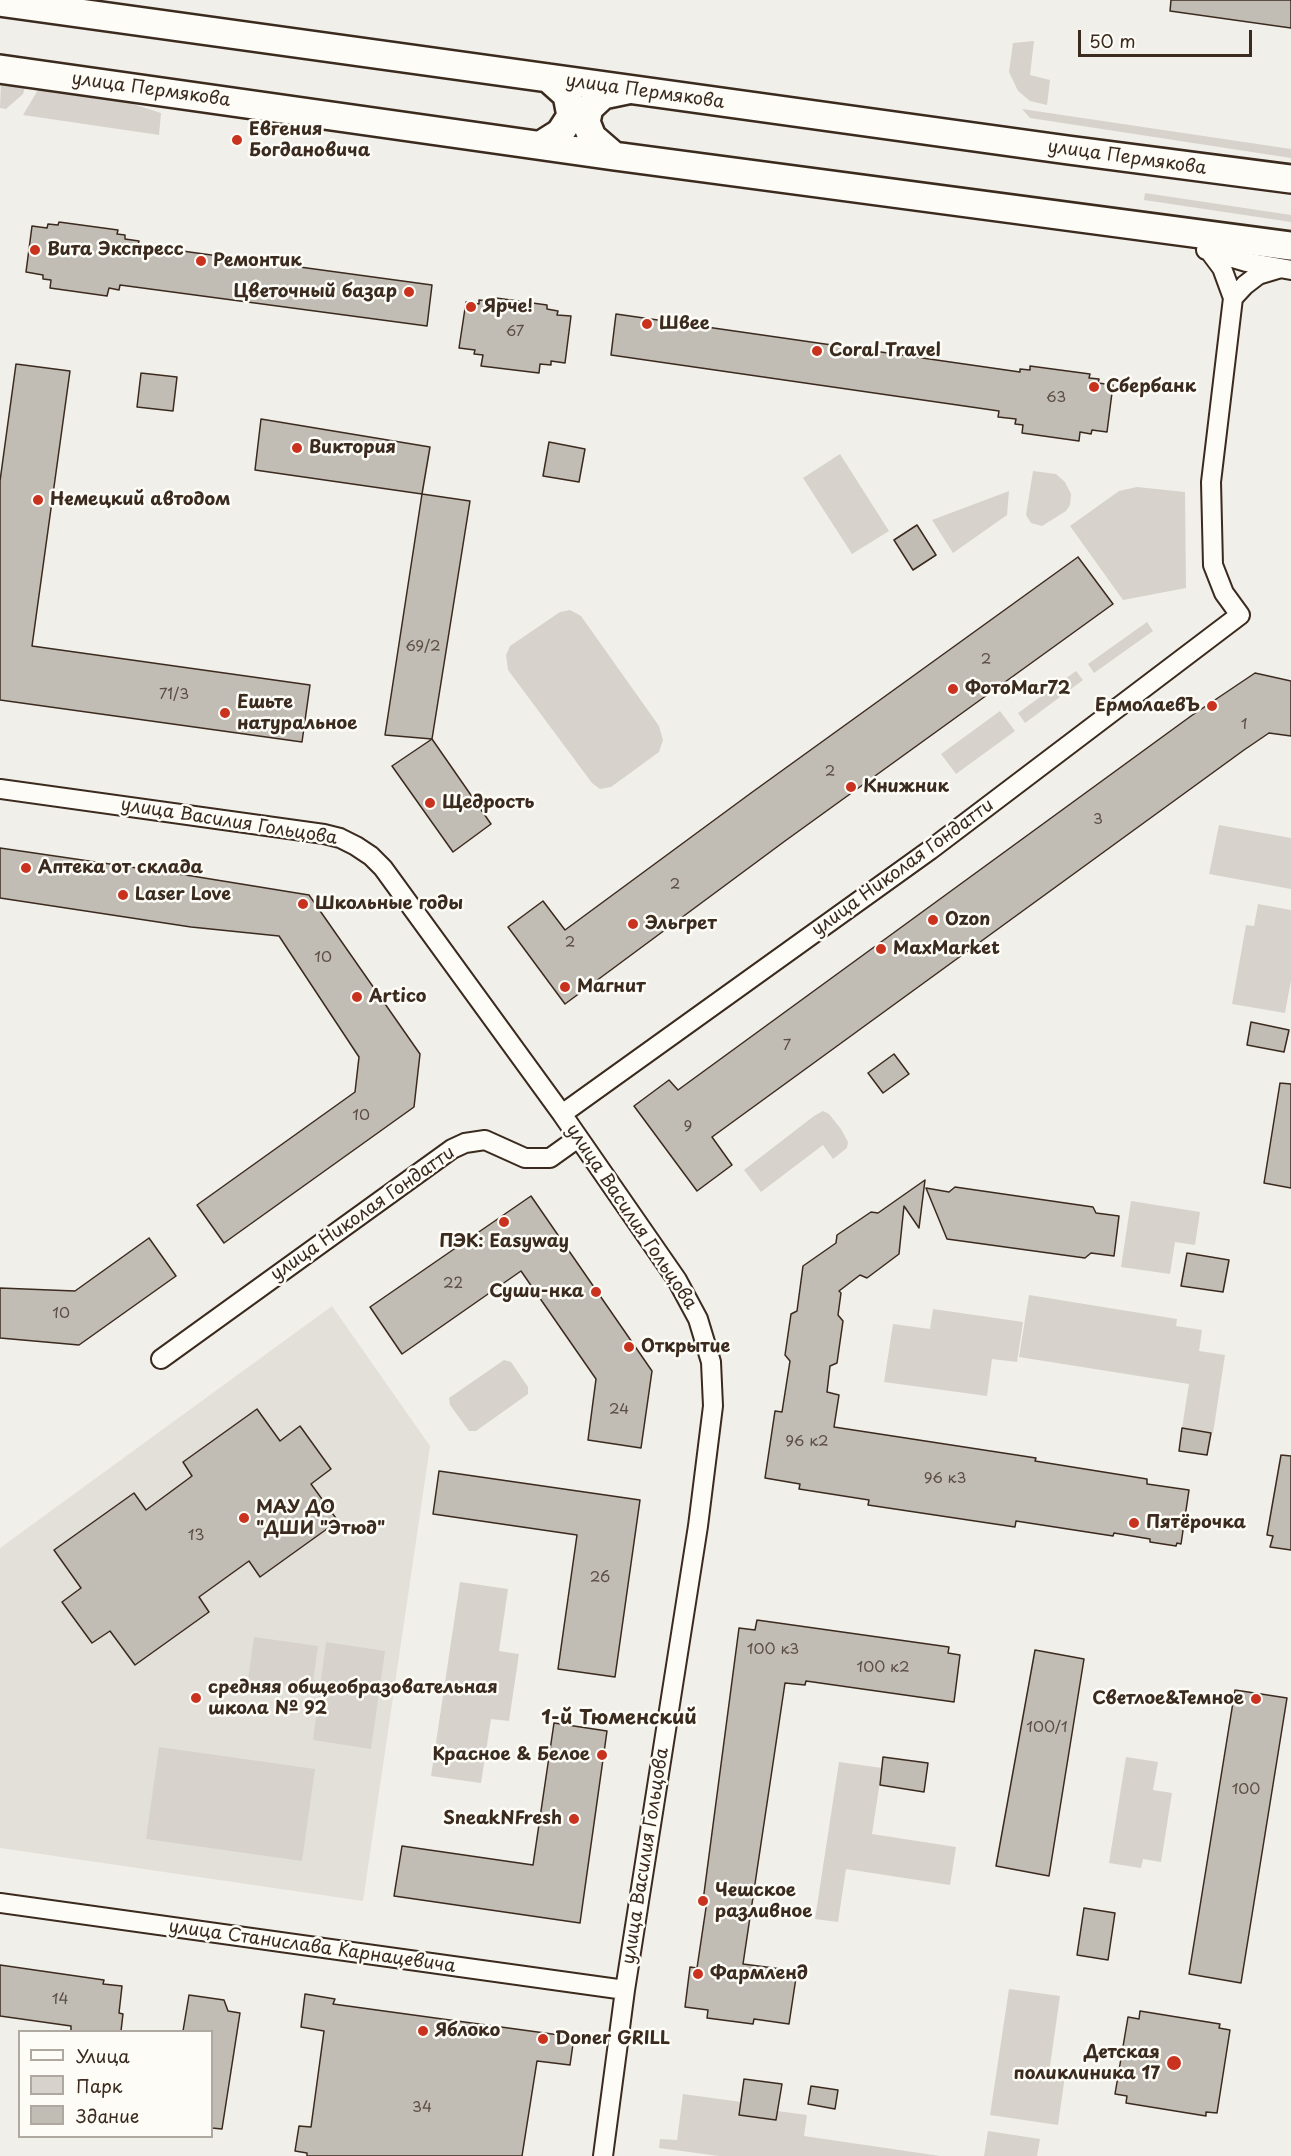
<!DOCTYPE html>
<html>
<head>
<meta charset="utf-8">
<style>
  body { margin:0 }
  #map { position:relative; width:1291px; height:2156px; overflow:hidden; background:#f1efea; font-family:"Playpen Sans",sans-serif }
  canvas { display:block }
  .legend { position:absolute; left:18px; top:2030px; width:195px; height:108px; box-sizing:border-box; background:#fdfcf7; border:2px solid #afa8a0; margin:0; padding:8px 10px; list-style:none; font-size:18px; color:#3b2a1e }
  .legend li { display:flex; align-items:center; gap:12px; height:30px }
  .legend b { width:30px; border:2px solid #afa8a0 }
  .scale { position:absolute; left:1078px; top:30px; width:174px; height:27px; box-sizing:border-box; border:3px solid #3b2a1e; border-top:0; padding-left:8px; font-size:18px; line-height:21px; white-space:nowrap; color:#3b2a1e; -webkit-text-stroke:4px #fdfcf7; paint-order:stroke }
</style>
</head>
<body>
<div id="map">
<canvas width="1291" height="2156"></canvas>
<ul class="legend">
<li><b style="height:8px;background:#fdfcf7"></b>Улица</li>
<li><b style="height:16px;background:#d7d2cc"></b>Парк</li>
<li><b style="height:16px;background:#c1bcb4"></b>Здание</li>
</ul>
<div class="scale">50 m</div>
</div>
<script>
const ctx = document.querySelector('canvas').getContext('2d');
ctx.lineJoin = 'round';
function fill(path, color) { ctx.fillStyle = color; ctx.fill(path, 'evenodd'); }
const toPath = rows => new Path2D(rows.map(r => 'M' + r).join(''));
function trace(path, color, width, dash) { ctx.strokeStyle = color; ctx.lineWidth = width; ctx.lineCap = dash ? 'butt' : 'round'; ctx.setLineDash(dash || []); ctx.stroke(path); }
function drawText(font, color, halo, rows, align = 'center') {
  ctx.font = font + ' "Playpen Sans",sans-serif'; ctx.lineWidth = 5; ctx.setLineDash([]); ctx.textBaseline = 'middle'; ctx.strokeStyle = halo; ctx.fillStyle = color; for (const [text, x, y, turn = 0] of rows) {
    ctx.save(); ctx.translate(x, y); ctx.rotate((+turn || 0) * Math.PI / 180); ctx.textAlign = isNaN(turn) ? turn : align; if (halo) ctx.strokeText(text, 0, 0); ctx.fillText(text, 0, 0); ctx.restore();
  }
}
fill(toPath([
  [332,1306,430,1446,363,1901,0,1848,0,1548]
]), '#e3e0da');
fill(toPath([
  [1034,41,1030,75,1050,80,1047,105,1030,101,1018,91,1009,72,1013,43],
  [27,81,23,94,6,109,0,108,1,82],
  [41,85,99,93,161,113,159,135,23,115],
  [1022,109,1291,149,1291,158,1030,118],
  [1145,193,1291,215,1291,222,1144,200],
  [840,454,889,531,852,554,803,478],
  [1033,471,1056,474,1065,482,1071,494,1070,505,1066,511,1042,526,1031,523,1026,515],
  [1137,487,1185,492,1186,588,1123,600,1070,526,1119,491],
  [1009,491,1007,515,953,553,932,520],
  [570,610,581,616,659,726,663,740,659,752,611,787,600,789,592,783,508,670,506,655,510,646,560,612],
  [1147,622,1153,631,1094,673,1088,664],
  [1076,671,1083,680,1025,723,1018,713],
  [1000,711,1015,731,956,774,941,754],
  [1219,825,1291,838,1291,889,1209,874],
  [1258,904,1291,910,1291,980,1285,1013,1232,1004,1246,925,1254,926],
  [823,1111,829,1114,841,1129,848,1142,847,1148,833,1159,823,1145,761,1192,744,1170,814,1116],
  [1131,1201,1200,1212,1195,1245,1175,1242,1170,1274,1121,1267],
  [1029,1295,1177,1319,1176,1326,1202,1330,1199,1351,1225,1355,1213,1433,1182,1428,1189,1384,1019,1357],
  [933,1309,1023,1322,1017,1362,992,1359,987,1396,884,1382,893,1324,930,1329],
  [504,1360,511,1362,528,1387,528,1394,476,1431,469,1431,450,1405,449,1398],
  [460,1582,508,1589,499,1651,519,1654,509,1721,491,1719,481,1783,431,1776],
  [254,1637,318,1646,312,1689,248,1680],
  [326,1642,385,1651,371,1749,313,1740],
  [159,1747,315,1769,302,1861,146,1839],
  [1126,1757,1158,1762,1153,1790,1172,1793,1161,1862,1143,1859,1141,1868,1109,1863],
  [839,1762,882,1768,872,1834,956,1847,950,1885,846,1869,838,1922,815,1919],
  [1009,1989,1060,1996,1049,2073,1065,2076,1058,2125,990,2115],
  [683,2094,741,2102,739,2115,776,2120,777,2111,807,2115,804,2136,940,2156,719,2156,659,2148,660,2139,677,2140],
  [988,2131,1040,2139,1037,2156,984,2156]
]), '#d7d2cc');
const building = toPath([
  [1171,0,1291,0,1291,28,1170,11,1171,0],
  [59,222,118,230,117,234,125,235,125,239,139,241,138,245,432,285,427,326,120,285,119,290,109,288,107,296,50,288,51,280,43,279,43,275,26,272,32,226,47,228,48,224,58,225,59,222],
  [489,297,547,305,547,309,558,311,557,315,571,316,565,363,551,361,551,365,540,364,539,373,481,366,483,355,474,354,475,350,459,348,466,302,479,304,479,300,489,301,489,297],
  [616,314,1020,372,1020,369,1030,370,1030,366,1090,374,1089,378,1099,379,1098,383,1113,385,1107,432,1092,430,1091,434,1080,432,1079,441,1022,433,1023,425,1015,424,1016,419,998,417,999,411,611,355,616,314],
  [16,364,70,371,32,646,310,685,302,742,0,700,0,481,16,364],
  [141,373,177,377,173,411,137,407,141,373],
  [261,419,430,447,422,494,255,470,261,419],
  [549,442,585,449,579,482,543,476,549,442],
  [422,494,470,501,432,739,385,735,422,494],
  [917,525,936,555,913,570,894,540,917,525],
  [1078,557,1113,604,785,841,565,1004,508,927,543,901,565,930,751,793,1078,557],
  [1255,673,1291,681,1291,736,1269,733,1244,750,712,1137,732,1165,697,1191,634,1106,669,1080,678,1090,1191,716,1255,673],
  [432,739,491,824,453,852,392,766,432,739],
  [0,848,192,876,309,895,420,1054,414,1107,224,1243,197,1205,355,1092,359,1057,279,936,191,927,0,898,0,848],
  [1251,1022,1289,1030,1284,1052,1247,1045,1251,1022],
  [894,1054,909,1074,883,1093,868,1073,894,1054],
  [1280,1083,1291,1084,1291,1188,1264,1183,1280,1083],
  [925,1180,919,1228,904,1206,899,1254,867,1278,860,1275,839,1291,841,1293,838,1315,843,1321,837,1363,830,1366,827,1392,839,1395,834,1427,1036,1458,1035,1461,1147,1479,1147,1484,1189,1490,1181,1544,1177,1543,1176,1546,1150,1542,1150,1539,1114,1533,1113,1536,1016,1521,1015,1527,868,1505,869,1500,799,1489,800,1484,765,1478,775,1411,782,1412,790,1361,785,1355,791,1314,797,1311,803,1266,836,1243,837,1235,871,1212,878,1213,925,1180],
  [955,1187,1093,1207,1096,1213,1119,1216,1114,1256,1091,1253,1085,1258,947,1239,926,1188,949,1192,955,1187],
  [531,1196,652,1371,641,1448,588,1440,596,1379,521,1271,402,1354,370,1307,531,1196],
  [149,1238,176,1276,79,1345,0,1338,0,1288,75,1291,149,1238],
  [1187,1253,1229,1260,1223,1292,1181,1286,1187,1253],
  [257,1409,280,1441,300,1426,331,1469,311,1484,338,1521,260,1577,249,1561,199,1597,209,1612,135,1665,110,1631,92,1643,62,1602,81,1588,54,1550,134,1493,146,1510,192,1476,183,1462,257,1409],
  [1182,1428,1211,1433,1207,1455,1179,1451,1182,1428],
  [1281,1455,1291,1456,1291,1550,1270,1547,1273,1536,1267,1535,1281,1455],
  [439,1471,640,1500,615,1677,558,1669,577,1535,433,1514,439,1471],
  [757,1620,949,1647,948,1653,960,1655,954,1702,806,1681,805,1685,785,1683,743,1964,797,1971,789,2024,754,2019,753,2024,707,2018,708,2010,685,2007,690,1967,697,1968,707,1901,703,1901,739,1628,755,1630,757,1620],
  [1035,1650,1084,1659,1049,1876,996,1866,1035,1650],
  [1235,1690,1287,1698,1241,1983,1189,1974,1235,1690],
  [554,1723,607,1731,580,1923,394,1896,402,1846,533,1865,554,1723],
  [883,1757,928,1763,924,1792,880,1785,883,1757],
  [1084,1908,1115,1913,1108,1960,1077,1955,1084,1908],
  [0,1965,104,1980,103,1984,122,1986,119,2013,123,2014,121,2031,71,2031,71,2026,0,2016,0,1965],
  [305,1994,335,1999,333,2004,574,2037,570,2065,537,2061,522,2156,307,2156,307,2153,295,2151,299,2126,311,2127,324,2031,301,2027,305,1994],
  [189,1995,224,2000,228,2011,240,2013,222,2129,212,2128,212,2031,183,2031,189,1995],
  [1140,2011,1220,2024,1219,2028,1230,2030,1217,2113,1206,2112,1206,2116,1126,2103,1127,2096,1115,2094,1128,2017,1139,2019,1140,2011],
  [744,2079,782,2084,776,2120,739,2115,744,2079],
  [811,2086,838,2090,835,2109,808,2104,811,2086]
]);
fill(building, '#c1bcb4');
trace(building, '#3b2a1e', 1.5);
const minor = toPath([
  [1206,250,1246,262,1291,270],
  [1233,298,1245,285,1258,275,1278,269],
  [0,789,324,834,340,838,356,846,371,856,383,868,562,1114,677,1280,698,1319,711,1362,713,1406,698,1526,625,1990,603,2156],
  [562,1114,930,850,1240,615,1224,593,1213,565,1211,482,1233,298,1222,268,1210,252],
  [161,1359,452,1149,465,1143,485,1140,525,1158,550,1158,578,1138],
  [0,1903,625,1990]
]);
const secondary = toPath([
  [0,2,1068,150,1291,179],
  [0,69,614,156,1291,246],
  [541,145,560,133,571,116,567,95,548,78],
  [614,156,592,137,586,122,589,108,603,95,627,90]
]);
trace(minor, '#3b2a1e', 22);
trace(secondary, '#3b2a1e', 32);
trace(minor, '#fdfcf7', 18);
trace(secondary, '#fdfcf7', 27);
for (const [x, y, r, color] of [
  [237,140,6,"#c8321e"],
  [35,250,6,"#c8321e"],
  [201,261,6,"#c8321e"],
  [409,292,6,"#c8321e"],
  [471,307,6,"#c8321e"],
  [647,324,6,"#c8321e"],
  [817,351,6,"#c8321e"],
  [1094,387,6,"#c8321e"],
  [297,448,6,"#c8321e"],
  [38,500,6,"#c8321e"],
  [953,689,6,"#c8321e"],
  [1212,706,6,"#c8321e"],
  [225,713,6,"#c8321e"],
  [851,787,6,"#c8321e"],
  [430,803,6,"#c8321e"],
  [26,868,6,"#c8321e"],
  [123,895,6,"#c8321e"],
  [303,904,6,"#c8321e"],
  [933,920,6,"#c8321e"],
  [633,924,6,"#c8321e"],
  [881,949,6,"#c8321e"],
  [565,987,6,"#c8321e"],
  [357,997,6,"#c8321e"],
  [504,1222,6,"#c8321e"],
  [596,1292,6,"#c8321e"],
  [629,1347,6,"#c8321e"],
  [244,1518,6,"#c8321e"],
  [1134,1523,6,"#c8321e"],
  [196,1698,6,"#c8321e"],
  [1256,1699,6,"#c8321e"],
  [602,1755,6,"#c8321e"],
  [574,1819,6,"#c8321e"],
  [703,1901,6,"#c8321e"],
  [698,1974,6,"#c8321e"],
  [423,2031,6,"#c8321e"],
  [543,2039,6,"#c8321e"],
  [1174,2063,8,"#c8321e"]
]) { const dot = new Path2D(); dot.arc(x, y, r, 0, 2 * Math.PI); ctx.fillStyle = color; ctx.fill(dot); trace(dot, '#fdfcf7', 2); }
drawText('15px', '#5c4e44', null, [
  ["67",515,332],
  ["63",1056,398],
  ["69/2",423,647],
  ["2",986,660],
  ["71/3",174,695],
  ["1",1244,725],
  ["2",830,772],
  ["3",1098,820],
  ["2",675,885],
  ["2",570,943],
  ["10",323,958],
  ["7",787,1046],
  ["10",361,1116],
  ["9",688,1127],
  ["22",453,1284],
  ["10",61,1314],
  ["24",619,1410],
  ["96 к2",807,1442],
  ["96 к3",945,1479],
  ["13",196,1536],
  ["26",600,1578],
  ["100 к3",773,1650],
  ["100 к2",883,1668],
  ["100/1",1047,1728],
  ["100",1246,1790],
  ["14",60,2000],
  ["34",422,2108]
]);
drawText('18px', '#3b2a1e', '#fdfcf7', [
  ["улица Пермякова",151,90,8],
  ["улица Пермякова",645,92,8],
  ["улица Пермякова",1127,158,8],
  ["улица Василия Гольцова",229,822,9],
  ["улица Николая Гондатти",903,868,-36],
  ["улица Николая Гондатти",363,1214,-35],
  ["улица Василия Гольцова",631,1217,56],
  ["улица Василия Гольцова",646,1856,-81],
  ["улица Станислава Карнацевича",312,1947,8]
]);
drawText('bold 18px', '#3b2a1e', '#fdfcf7', [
  ["Евгения",249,130],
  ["Богдановича",249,151],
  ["Вита Экспресс",47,250],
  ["Ремонтик",213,261],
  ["Цветочный базар",397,292,"right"],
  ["Ярче!",483,307],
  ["Швее",659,324],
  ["Coral Travel",829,351],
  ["Сбербанк",1106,387],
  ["Виктория",309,448],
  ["Немецкий автодом",50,500],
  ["ФотоМаг72",965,689],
  ["Ешьте",237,703],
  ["натуральное",237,724],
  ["ЕрмолаевЪ",1200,706,"right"],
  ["Книжник",863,787],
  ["Щедрость",442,803],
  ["Аптека от склада",38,868],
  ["Laser Love",135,895],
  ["Школьные годы",315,904],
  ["Ozon",945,920],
  ["Эльгрет",645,924],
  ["MaxMarket",893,949],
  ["Магнит",577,987],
  ["Artico",369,997],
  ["ПЭК: Easyway",504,1242,"center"],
  ["Суши-нка",584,1292,"right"],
  ["Открытие",641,1347],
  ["МАУ ДО",256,1508],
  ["\"ДШИ \"Этюд\"",256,1529],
  ["Пятёрочка",1146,1523],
  ["средняя общеобразовательная",208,1688],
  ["школа № 92",208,1709],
  ["Светлое&Темное",1244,1699,"right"],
  ["Красное & Белое",590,1755,"right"],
  ["SneakNFresh",562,1819,"right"],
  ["Чешское",715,1891],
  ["разливное",715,1912],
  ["Фармленд",710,1974],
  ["Яблоко",435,2031],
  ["Doner GRILL",555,2039],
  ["Детская",1160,2053,"right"],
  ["поликлиника 17",1160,2074,"right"]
], 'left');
drawText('bold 20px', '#3b2a1e', '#fdfcf7', [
  ["1-й Тюменский",619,1718]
]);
</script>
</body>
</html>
